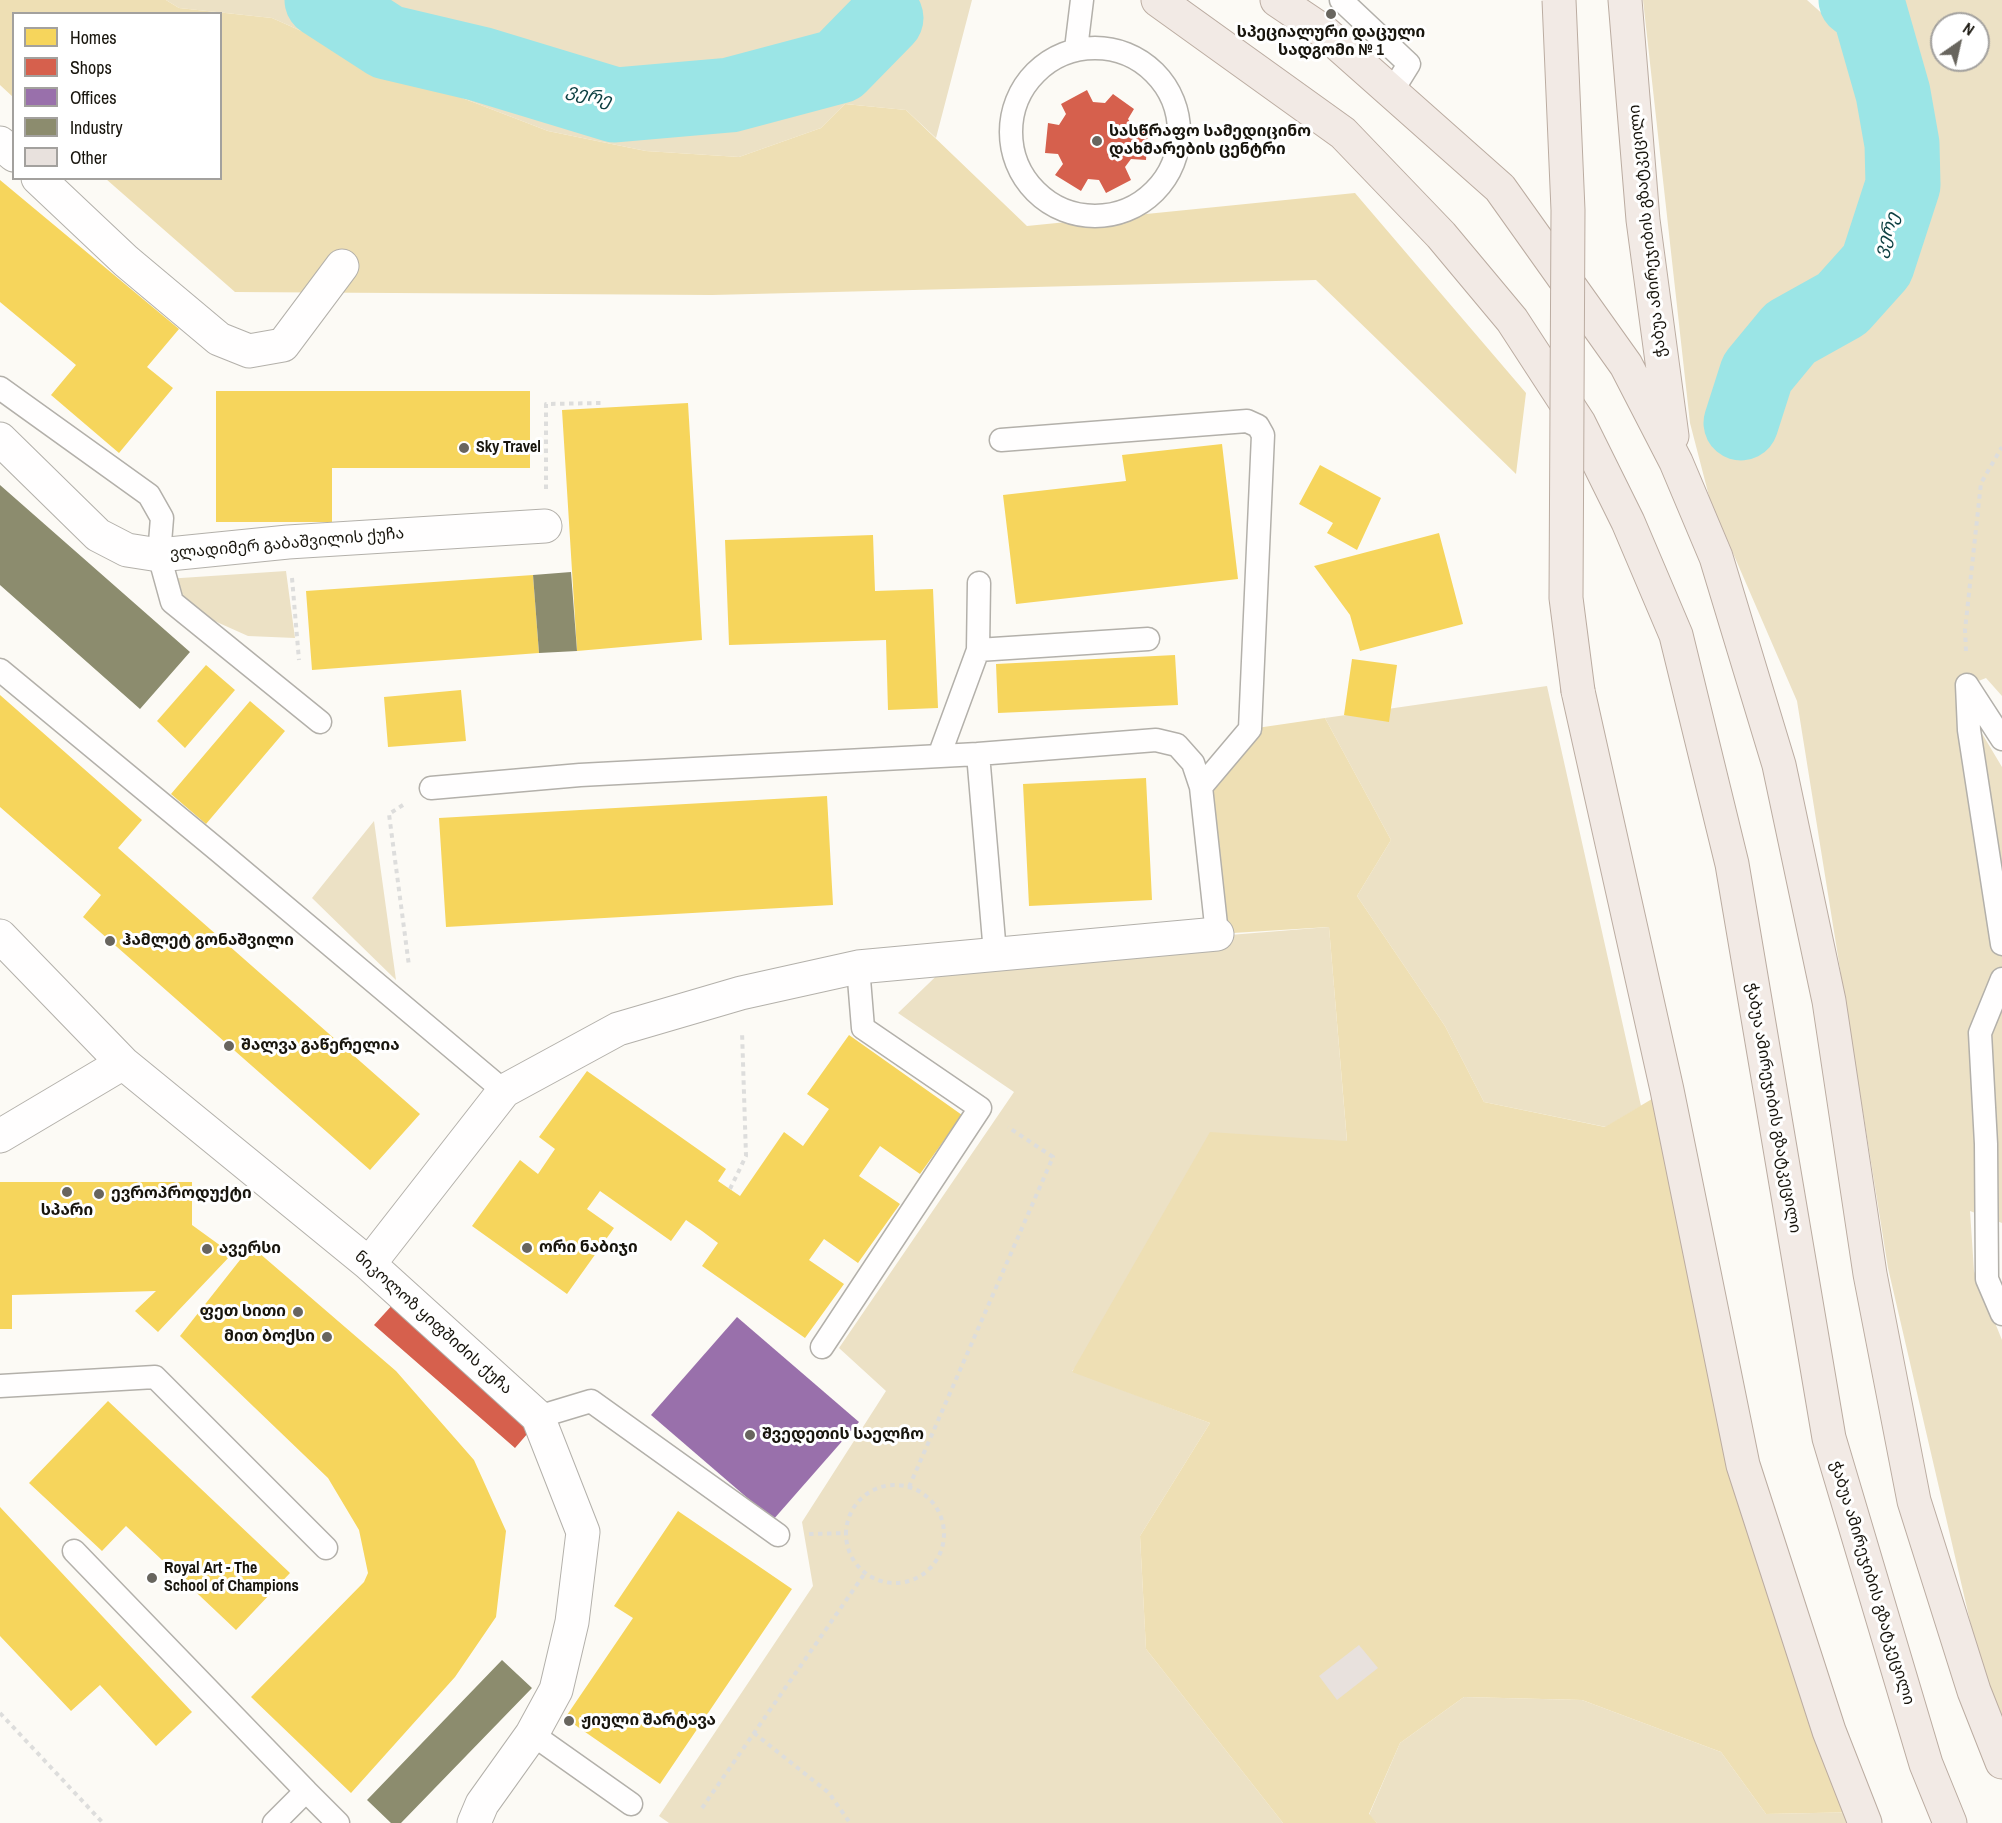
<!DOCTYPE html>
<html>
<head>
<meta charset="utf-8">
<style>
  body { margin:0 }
  #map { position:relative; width:2002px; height:1823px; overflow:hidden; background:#fcfaf5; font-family:"Archivo Narrow",sans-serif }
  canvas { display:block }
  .legend { position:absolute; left:12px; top:12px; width:210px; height:168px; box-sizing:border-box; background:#fff; border:2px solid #a3a19e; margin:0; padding:8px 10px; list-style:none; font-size:18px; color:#18150d }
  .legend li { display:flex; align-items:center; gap:12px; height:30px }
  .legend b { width:30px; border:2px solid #a3a19e }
  .north { position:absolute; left:1930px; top:12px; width:60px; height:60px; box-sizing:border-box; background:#fff; border:2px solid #a3a19e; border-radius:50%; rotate:34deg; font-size:16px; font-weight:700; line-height:24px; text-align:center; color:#18150d }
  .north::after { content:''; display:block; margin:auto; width:21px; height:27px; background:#68655e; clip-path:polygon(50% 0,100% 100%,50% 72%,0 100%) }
</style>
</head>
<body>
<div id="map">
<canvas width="2002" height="1823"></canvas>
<ul class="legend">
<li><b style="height:16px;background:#f6d55c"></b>Homes</li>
<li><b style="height:16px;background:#d6604d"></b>Shops</li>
<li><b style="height:16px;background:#9970ab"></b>Offices</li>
<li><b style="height:16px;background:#8c8c6e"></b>Industry</li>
<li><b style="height:16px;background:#e8e1dd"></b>Other</li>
</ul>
<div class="north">N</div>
</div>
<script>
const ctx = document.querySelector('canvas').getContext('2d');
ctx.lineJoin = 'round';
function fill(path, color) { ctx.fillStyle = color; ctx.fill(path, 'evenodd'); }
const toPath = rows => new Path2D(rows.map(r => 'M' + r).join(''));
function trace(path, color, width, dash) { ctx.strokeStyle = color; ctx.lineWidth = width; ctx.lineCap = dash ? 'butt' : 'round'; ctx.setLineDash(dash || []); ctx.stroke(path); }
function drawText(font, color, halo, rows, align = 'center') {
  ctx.font = font + ' "Archivo Narrow","Noto Sans Georgian",sans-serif'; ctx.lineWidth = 6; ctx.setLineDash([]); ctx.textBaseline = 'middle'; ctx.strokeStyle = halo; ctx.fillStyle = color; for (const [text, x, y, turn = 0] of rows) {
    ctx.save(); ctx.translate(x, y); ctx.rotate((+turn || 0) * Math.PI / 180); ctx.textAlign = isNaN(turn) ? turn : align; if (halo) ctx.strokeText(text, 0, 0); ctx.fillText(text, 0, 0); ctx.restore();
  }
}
fill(toPath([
  [166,0,874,0,896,50,886,18,877,0,972,0,936,138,906,110,845,104,821,128,739,157,646,151,548,131,387,69,272,18,179,8],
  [1643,0,1807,0,1836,26,1864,81,1886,165,1883,219,1861,267,1838,295,1762,333,1727,385,1709,422,1764,432,1823,339,1900,294,1932,105,1884,0,2002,0,2002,696,1986,678,1956,690,2002,767,2002,1223,1970,1211,1974,1271,2002,1340,2002,1729,1986,1690,1888,1268,1797,701,1710,500,1690,423],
  [1942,24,1978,24,1978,60,1942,60],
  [286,571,295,638,248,636,172,602,166,579],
  [1547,686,1641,1106,1606,1127,1484,1102,1445,1026,1357,896,1391,840,1325,718],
  [374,821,396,980,312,898],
  [1329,927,1347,1142,1072,1371,1210,1423,1140,1536,1146,1649,1283,1823,669,1823,659,1816,813,1586,802,1522,886,1391,839,1348,1014,1092,898,1013,956,957],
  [1464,1697,1582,1700,1721,1752,1766,1814,1861,1812,1865,1823,1377,1823,1369,1815,1400,1743]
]), '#ece1c5');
fill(toPath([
  [0,0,166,0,179,8,272,18,387,69,548,131,646,151,739,157,821,128,845,104,906,110,1027,226,1355,193,1526,393,1516,474,1316,280,712,295,235,292,106,179,220,178,220,14,14,14,13,97,0,85],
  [1325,718,1391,840,1357,896,1445,1026,1484,1102,1605,1127,1667,1090,1743,1465,1861,1812,1766,1814,1721,1752,1582,1700,1464,1697,1400,1743,1369,1814,1377,1823,1283,1823,1146,1649,1140,1536,1210,1423,1072,1372,1210,1132,1347,1141,1329,927,1217,934,1201,787,1250,729]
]), '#eedfb4');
fill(toPath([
  [0,180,179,329,147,367,173,388,119,453,51,395,76,365,0,302],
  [216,391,530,391,530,468,332,468,332,522,216,522],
  [688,403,702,640,577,651,562,410],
  [1222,444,1238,579,1016,604,1003,495,1126,481,1122,455],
  [1320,465,1381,498,1357,550,1327,533,1333,523,1299,504],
  [1439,533,1463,624,1360,651,1350,615,1314,566],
  [873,535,875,591,933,589,938,708,888,710,886,640,729,645,725,540],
  [533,575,539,653,312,670,306,591],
  [1175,655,1178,705,998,713,996,664],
  [1352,659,1397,665,1389,722,1344,715],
  [206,665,235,690,185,748,157,721],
  [461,690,466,741,388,747,384,697],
  [0,695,142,820,118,848,420,1114,370,1170,83,917,101,895,0,807],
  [250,701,285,731,206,824,171,794],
  [1146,778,1152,900,1029,906,1023,784],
  [827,796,833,905,446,927,439,818],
  [849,1035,962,1115,920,1174,880,1146,859,1176,900,1204,858,1263,824,1239,809,1260,844,1284,805,1338,702,1266,718,1243,702,1231,686,1220,671,1241,600,1191,587,1209,614,1228,567,1294,472,1226,520,1160,538,1174,555,1149,539,1137,587,1071,726,1169,718,1181,740,1196,784,1132,803,1146,829,1109,807,1094],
  [0,1182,192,1182,192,1225,232,1254,158,1332,135,1311,156,1291,12,1295,12,1329,0,1329],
  [251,1246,396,1371,474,1460,506,1531,496,1617,455,1677,351,1793,251,1697,364,1582,368,1573,359,1530,328,1478,180,1336],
  [108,1401,290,1573,236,1630,126,1526,102,1551,29,1483],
  [0,1507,192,1712,156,1746,100,1685,71,1711,0,1636],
  [678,1511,792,1589,660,1784,565,1718,633,1618,614,1606]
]), '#f6d55c');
fill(toPath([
  [1087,90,1093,102,1105,103,1113,94,1134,109,1128,119,1134,128,1148,130,1146,160,1131,159,1125,167,1131,180,1106,193,1099,180,1088,179,1081,191,1055,175,1063,164,1058,154,1045,153,1048,123,1059,125,1066,114,1061,104],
  [395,1302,535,1425,515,1448,374,1325]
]), '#d6604d');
fill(toPath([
  [737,1317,859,1422,773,1520,651,1415]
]), '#9970ab');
fill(toPath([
  [0,485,190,652,140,709,0,585],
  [571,572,577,651,539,653,533,575],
  [502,1660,532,1688,401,1823,391,1823,367,1800]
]), '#8c8c6e');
trace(toPath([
  [322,0,387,42,480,64,615,105,730,95,839,66,886,18],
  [1741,423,1757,373,1790,333,1842,304,1877,265,1903,185,1902,144,1893,93,1869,9,1856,0]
]), '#9be5e6', 75);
fill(toPath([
  [1359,1645,1378,1668,1337,1700,1319,1676]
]), '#e8e1dd');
const service = toPath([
  [1341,0,1409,64,1391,93],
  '1011 132a84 84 0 1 1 168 0a84 84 0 1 1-168 0Z',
  [1076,49,1082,0],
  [0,388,149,495,162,518,159,555,172,602,320,722],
  [1001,440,1247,421,1258,426,1263,435,1250,729,1201,787],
  [978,650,979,583],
  [0,670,220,852,504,1091],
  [1967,685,1969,730,2002,944],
  [1967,685,2002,739],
  [978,754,995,953],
  [939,756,978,650,1148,639],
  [431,788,580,775,978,754,1156,740,1177,745,1193,763,1201,787,1217,934],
  [2002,979,1980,1033,1986,1144,1987,1279,2002,1314],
  [822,1347,980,1108,863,1028,858,967],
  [0,1386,155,1377,326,1548],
  [538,1417,591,1401,778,1535],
  [74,1551,306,1791],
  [532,1734,631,1804],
  [274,1823,306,1791,338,1823]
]);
const minor = toPath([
  [0,143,14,155],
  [38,178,126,261,219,339,249,351,283,345,342,266],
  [0,439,98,535,127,550,159,555,288,542,545,526],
  [0,936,123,1063,369,1264,538,1417,583,1532,572,1622,556,1690,532,1734,482,1804,474,1823],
  [0,1136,123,1063],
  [369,1264,504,1091,618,1029,741,993,858,967,1217,934]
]);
const primary = toPath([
  [1158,0,1343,133,1441,235,1512,320,1579,423,1628,522,1676,635,1732,864,1829,1438,1926,1764,1950,1823],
  [1277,0,1323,31,1500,188,1626,365,1676,462,1716,557,1779,765,1829,1001,1870,1274,1914,1501,1974,1691,2002,1762],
  [1625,0,1643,220,1672,436],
  [1578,691,1667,1090,1743,1465,1829,1731,1865,1823]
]);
trace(service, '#b3b0aa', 25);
trace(minor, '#b3b0aa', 35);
trace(primary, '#bbaca1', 35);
trace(toPath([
  [546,489,546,404,602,403],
  [292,578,299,660],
  [1966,651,1965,630,1981,483,2002,447],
  [403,805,389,814,409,966],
  [730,1189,746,1156,742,1031],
  '846 1534a49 49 0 1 1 98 0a49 49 0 1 1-98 0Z',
  [909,1487,1053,1157,1008,1127],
  [809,1534,847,1533],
  [0,1713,103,1823],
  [754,1733,829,1793,850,1823],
  [702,1808,865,1573]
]), '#dddddc', 4, [4.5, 4.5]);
trace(service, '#fffefe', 22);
trace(minor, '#fffefe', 33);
trace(primary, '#f2eae5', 33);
const primaryBridge = toPath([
  [1559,0,1568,210,1566,598,1578,691]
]);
trace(primaryBridge, '#bbaca1', 35, []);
trace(primaryBridge, '#f2eae5', 33);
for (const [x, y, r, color] of [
  [1331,14,6,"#68655e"],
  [1097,141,6,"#68655e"],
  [464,448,6,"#68655e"],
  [110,941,6,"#68655e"],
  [229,1046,6,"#68655e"],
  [67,1192,6,"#68655e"],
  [99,1194,6,"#68655e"],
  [527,1248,6,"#68655e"],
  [207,1249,6,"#68655e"],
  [298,1312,6,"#68655e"],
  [327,1337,6,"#68655e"],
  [750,1435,6,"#68655e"],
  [152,1578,6,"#68655e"],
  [569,1721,6,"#68655e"]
]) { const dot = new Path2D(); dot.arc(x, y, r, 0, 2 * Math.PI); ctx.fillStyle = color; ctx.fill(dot); trace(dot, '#fff', 2); }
drawText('bold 16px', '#18150d', '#fff', [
  ["სპეციალური დაცული",1331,33,"center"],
  ["სადგომი № 1",1331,51,"center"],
  ["სასწრაფო სამედიცინო",1109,132],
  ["დახმარების ცენტრი",1109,150],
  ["Sky Travel",476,448],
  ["ჰამლეტ გონაშვილი",122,941],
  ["შალვა გაწერელია",241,1046],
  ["ევროპროდუქტი",111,1194],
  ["სპარი",67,1211,"center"],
  ["ორი ნაბიჯი",539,1248],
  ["ავერსი",219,1249],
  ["ფეთ სითი",286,1312,"right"],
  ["მით ბოქსი",315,1337,"right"],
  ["შვედეთის საელჩო",762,1435],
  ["Royal Art - The",164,1569],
  ["School of Champions",164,1587],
  ["ჟიული შარტავა",581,1721]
], 'left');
drawText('16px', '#18150d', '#fff', [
  ["ჭაბუა ამირეჯიბის გზატკეცილი",1648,231,-96],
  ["ვლადიმერ გაბაშვილის ქუჩა",287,544,-5],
  ["ჭაბუა ამირეჯიბის გზატკეცილი",1773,1108,80],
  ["ნიკოლოზ ყიფშიძის ქუჩა",433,1323,42],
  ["ჭაბუა ამირეჯიბის გზატკეცილი",1872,1583,73]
]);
drawText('italic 18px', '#0c3f41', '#fff', [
  ["ვერე",589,96,15],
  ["ვერე",1887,235,-72]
]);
</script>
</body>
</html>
